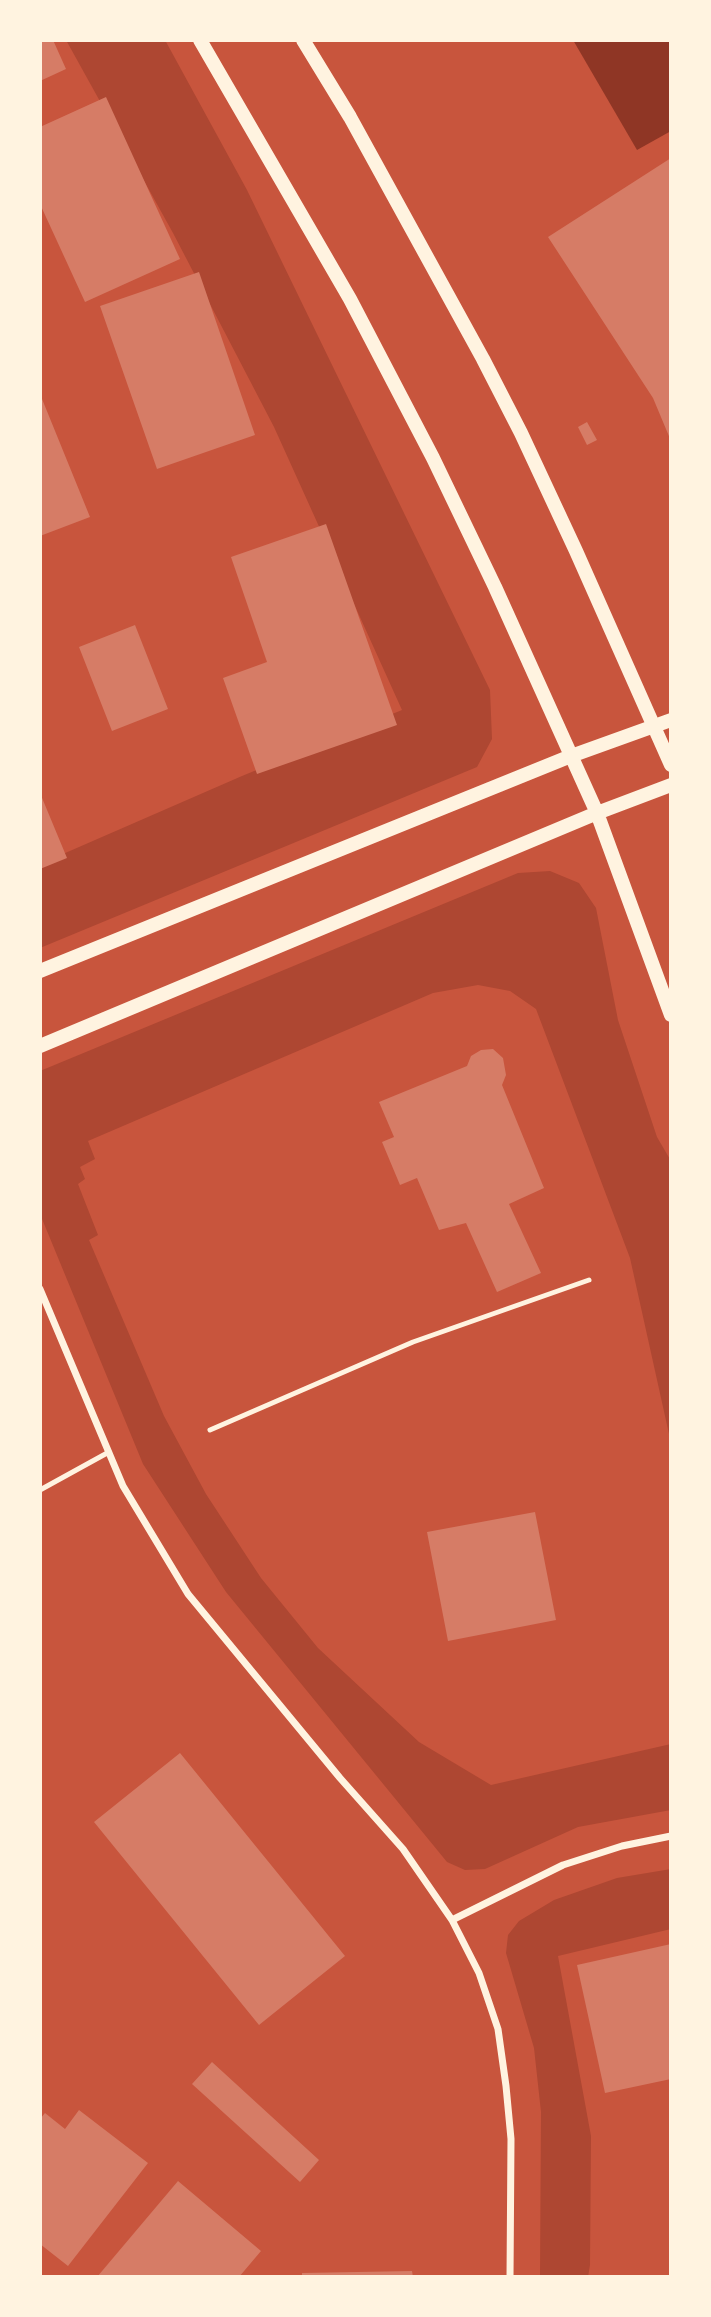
<!DOCTYPE html>
<html>
<head>
<meta charset="utf-8">
<style>
  body { margin:0 }
  #map { position:relative; width:711px; height:2317px; overflow:hidden; background:#c8553d; font-family:"Playfair Display",serif }
  canvas { display:block }
  .frame { position:absolute; inset:0; border:42px solid #fff3e0; pointer-events:none }
</style>
</head>
<body>
<div id="map">
<canvas width="711" height="2317"></canvas>
<div class="frame"></div>
</div>
<script>
const ctx = document.querySelector('canvas').getContext('2d');
ctx.lineJoin = 'round';
function fill(path, color) { ctx.fillStyle = color; ctx.fill(path, 'evenodd'); }
const toPath = rows => new Path2D(rows.map(r => 'M' + r).join(''));
function trace(path, color, width, dash) { ctx.strokeStyle = color; ctx.lineWidth = width; ctx.lineCap = dash ? 'butt' : 'round'; ctx.setLineDash(dash || []); ctx.stroke(path); }
fill(toPath([
  [66,40,165,40,247,190,490,690,492,739,477,767,40,948,40,864,242,776,402,710,274,427,173,233],
  [550,871,579,883,596,908,618,1020,657,1137,671,1161,671,1443,630,1258,536,1009,510,991,478,985,433,993,88,1141,95,1159,80,1167,85,1179,78,1184,98,1235,89,1240,164,1416,206,1494,261,1578,318,1648,419,1742,491,1785,671,1744,671,1810,578,1827,485,1869,465,1870,447,1862,226,1592,143,1464,40,1214,40,1071,518,873],
  [671,1869,671,1929,558,1956,591,2136,590,2265,588,2277,540,2277,541,2112,534,2048,506,1953,508,1935,519,1921,554,1900,617,1878]
]), '#ae4732');
fill(toPath([
  [573,40,671,40,671,131,637,150]
]), '#8f3625');
fill(toPath([
  [40,40,53,40,66,69,40,81],
  [106,97,180,259,85,302,40,204,40,127],
  [671,158,671,441,653,398,548,237],
  [199,272,255,435,157,469,100,306],
  [40,394,90,517,40,536],
  [587,422,597,440,587,445,578,427],
  [326,524,397,725,257,774,223,678,267,662,231,557],
  [135,625,168,709,112,731,79,647],
  [40,793,67,858,40,869],
  [493,1049,503,1058,506,1075,502,1085,544,1188,509,1204,541,1273,497,1292,466,1223,439,1230,417,1178,400,1185,382,1142,394,1137,379,1102,467,1066,471,1056,481,1050],
  [535,1512,556,1620,448,1641,427,1532],
  [180,1753,345,1956,259,2025,94,1822],
  [671,1944,671,2079,605,2093,577,1965],
  [212,2062,319,2160,300,2182,192,2084],
  [79,2110,148,2163,68,2266,40,2244,40,2119,45,2113,65,2129],
  [178,2181,261,2251,239,2277,97,2277],
  [412,2271,413,2277,302,2277,302,2273]
]), '#d67c66');
trace(toPath([
  [210,1430,413,1342,589,1280],
  [40,1490,109,1452]
]), '#fff3e0', 5);
trace(toPath([
  [40,1289,123,1486,188,1594,340,1778,403,1849,452,1920,479,1973,498,2029,506,2086,511,2139,510,2277],
  [452,1920,563,1865,622,1846,671,1836]
]), '#fff3e0', 7);
trace(toPath([
  [200,40,350,299,433,458,495,587,597,813,671,1015],
  [303,40,350,117,483,359,521,433,576,551,671,765],
  [40,971,571,756,671,720],
  [40,1046,597,813,671,785]
]), '#fff3e0', 14);
</script>
</body>
</html>
